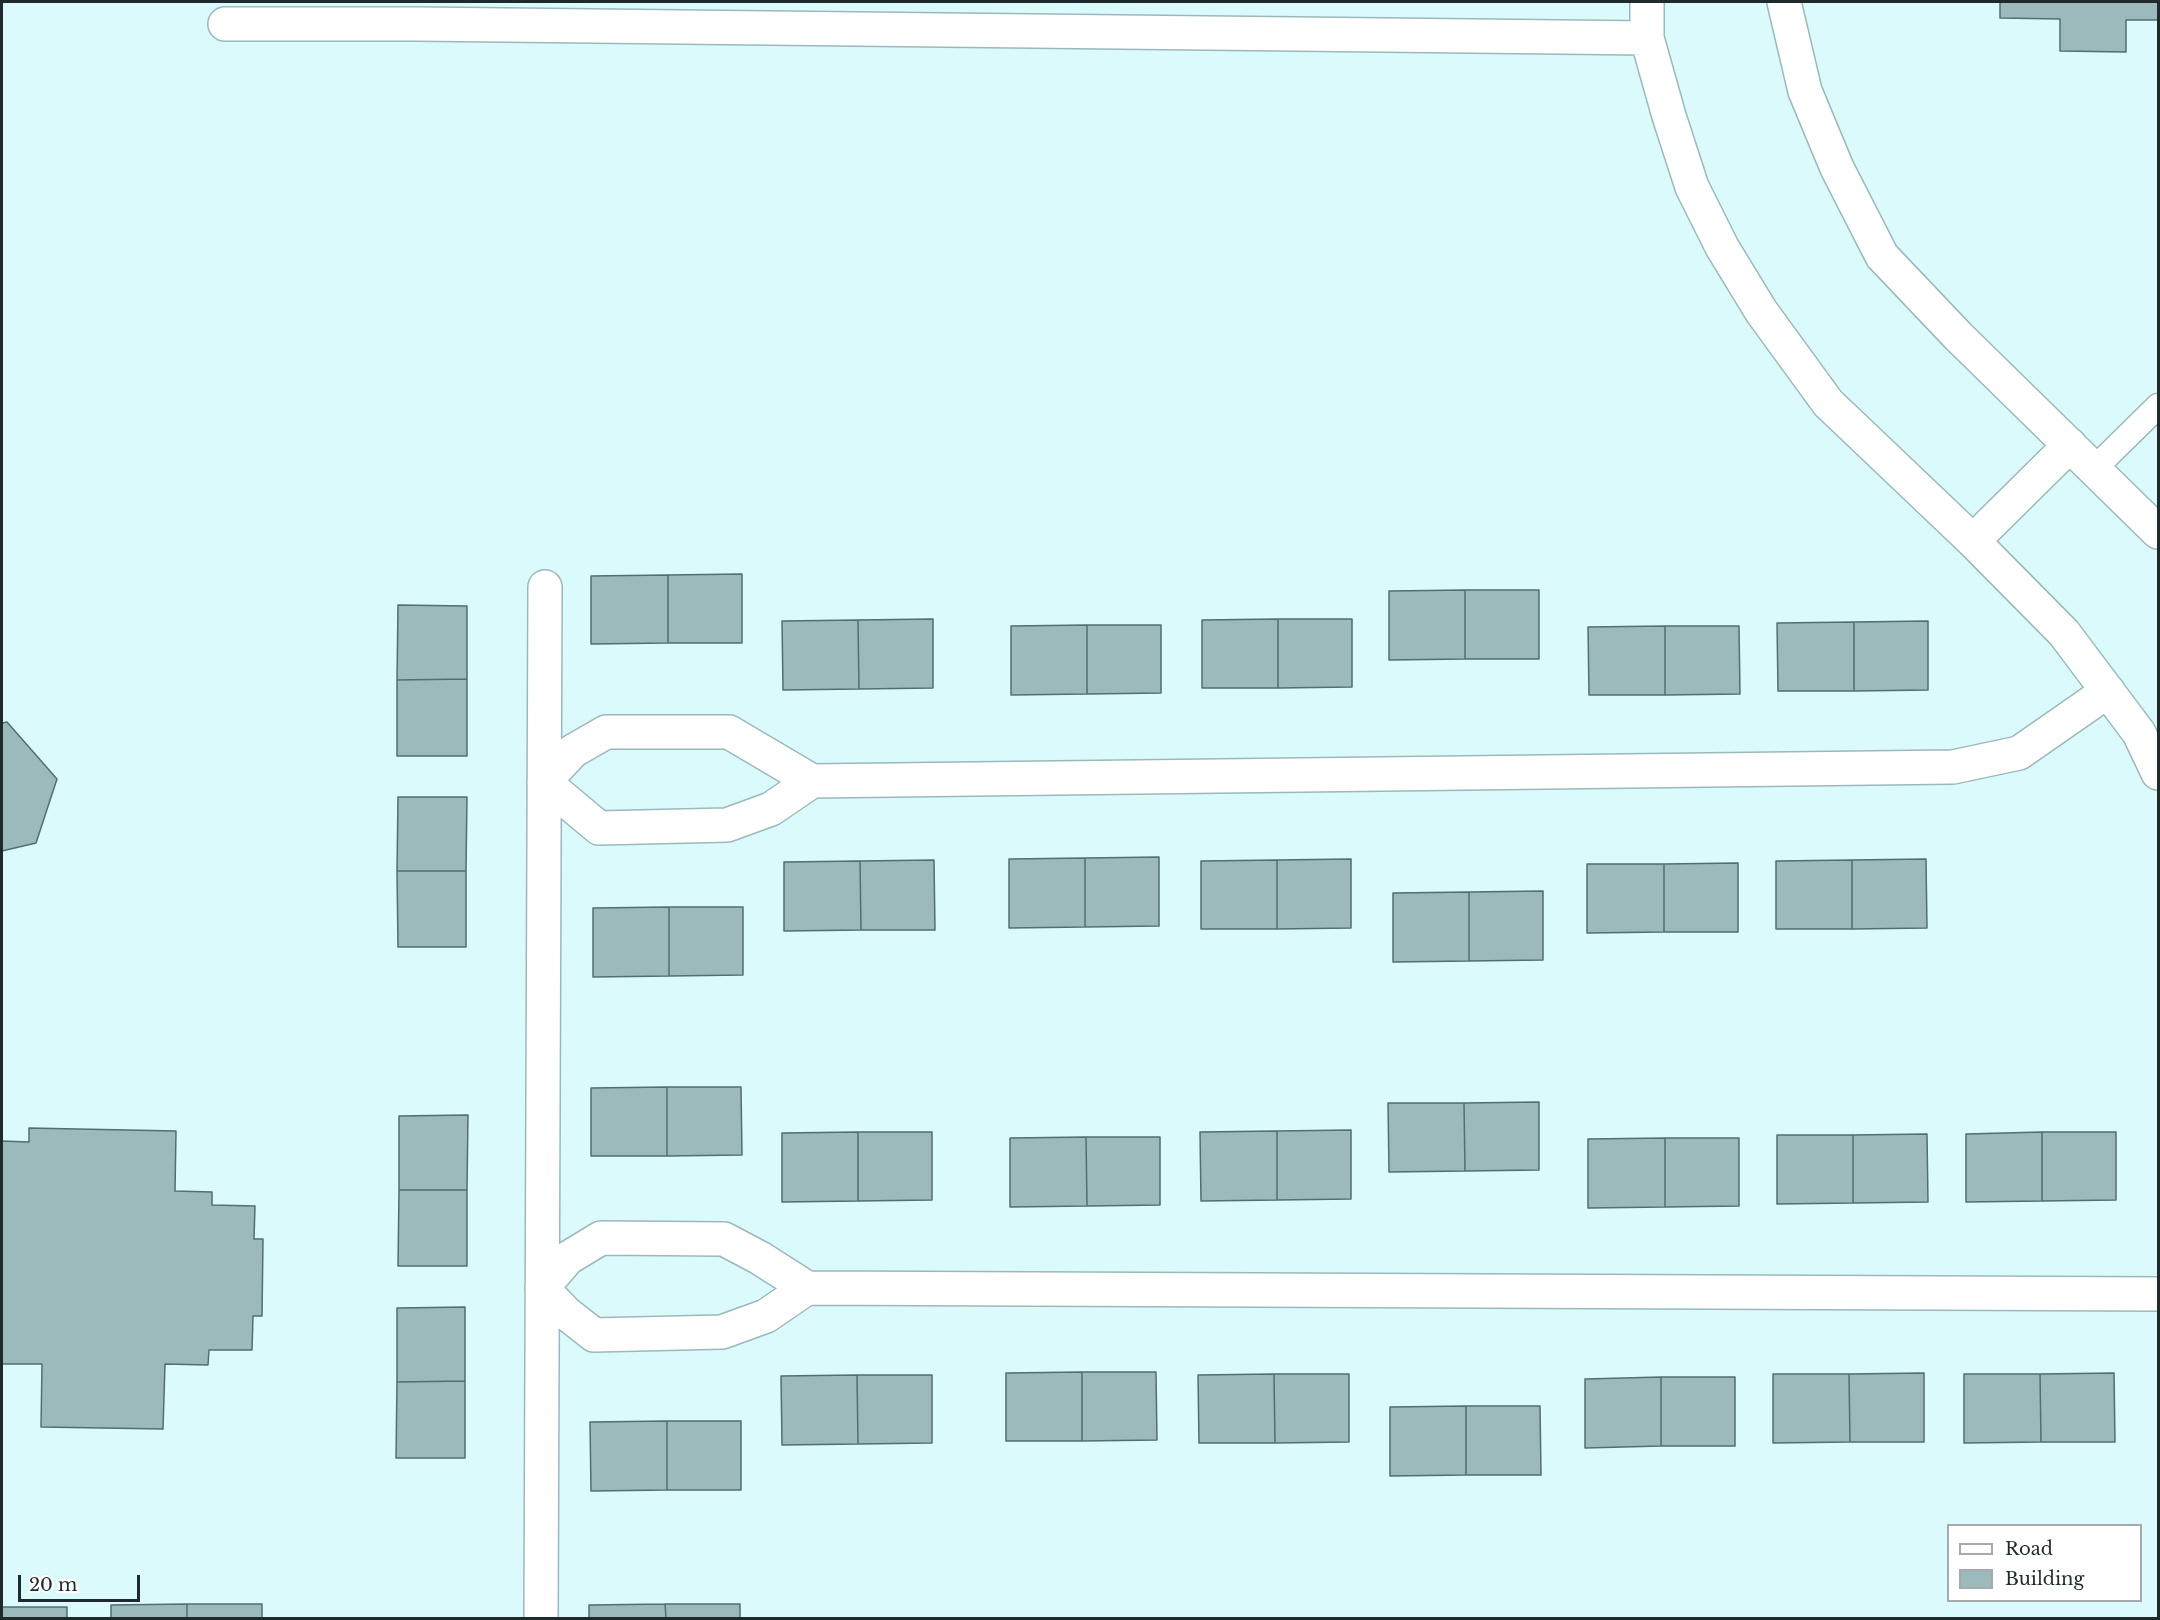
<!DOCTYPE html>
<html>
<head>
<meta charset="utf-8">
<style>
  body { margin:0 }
  #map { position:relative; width:2160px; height:1620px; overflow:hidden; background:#dbfafc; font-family:"Libre Baskerville",serif }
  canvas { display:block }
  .frame { position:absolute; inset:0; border:3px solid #1e2a2b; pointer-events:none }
  .legend { position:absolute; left:1947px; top:1524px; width:195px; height:78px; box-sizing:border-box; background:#fff; border:2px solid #a5aaaa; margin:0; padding:8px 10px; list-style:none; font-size:18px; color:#1e2a2b }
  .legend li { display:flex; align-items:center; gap:12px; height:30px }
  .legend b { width:30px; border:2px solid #a5aaaa }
  .scale { position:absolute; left:18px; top:1575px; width:122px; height:27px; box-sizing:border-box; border:3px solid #1e2a2b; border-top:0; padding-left:8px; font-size:18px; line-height:21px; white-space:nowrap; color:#1e2a2b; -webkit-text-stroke:4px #fff; paint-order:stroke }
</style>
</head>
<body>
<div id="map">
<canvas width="2160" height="1620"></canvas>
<div class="frame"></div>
<ul class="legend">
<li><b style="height:8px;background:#fff"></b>Road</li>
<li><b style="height:16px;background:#9cbabc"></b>Building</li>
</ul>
<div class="scale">20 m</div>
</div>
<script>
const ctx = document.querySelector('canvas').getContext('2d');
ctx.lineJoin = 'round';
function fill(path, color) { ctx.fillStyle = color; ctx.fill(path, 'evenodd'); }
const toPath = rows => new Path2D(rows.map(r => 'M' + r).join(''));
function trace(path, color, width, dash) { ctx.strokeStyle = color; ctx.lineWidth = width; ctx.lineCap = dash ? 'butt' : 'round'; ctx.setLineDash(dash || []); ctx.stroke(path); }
const building = toPath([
  [2000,2,2158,2,2158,20,2126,20,2126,52,2060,51,2060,19,2000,18,2000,2],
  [742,574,742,643,668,643,668,575,742,574],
  [668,575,668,643,591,644,591,576,668,575],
  [1465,590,1539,590,1539,659,1465,659,1465,590],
  [1465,590,1465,659,1389,660,1389,591,1465,590],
  [398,605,467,606,467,679,397,680,398,605],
  [933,619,933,688,859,689,858,620,933,619],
  [1278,619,1352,619,1352,687,1278,688,1278,619],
  [1278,619,1278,688,1202,688,1202,620,1278,619],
  [858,620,859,689,783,690,782,621,858,620],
  [1928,621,1928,690,1854,691,1854,622,1928,621],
  [1854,622,1854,691,1778,691,1777,623,1854,622],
  [1087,625,1161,625,1161,693,1087,694,1087,625],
  [1087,625,1087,694,1011,695,1011,626,1087,625],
  [1665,626,1739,626,1740,694,1665,695,1665,626],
  [1665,626,1665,695,1589,695,1588,627,1665,626],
  [467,679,467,756,397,756,397,680,467,679],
  [7,722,57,779,36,843,2,851,2,723,7,722],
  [398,797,467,797,466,871,397,871,398,797],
  [1159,857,1159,926,1085,927,1085,858,1159,857],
  [1085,858,1085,927,1009,928,1009,859,1085,858],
  [1351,859,1351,928,1277,929,1277,860,1351,859],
  [1926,859,1927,928,1852,929,1852,860,1926,859],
  [934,860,935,930,861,930,860,861,934,860],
  [1277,860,1277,929,1201,929,1201,861,1277,860],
  [1852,860,1852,929,1776,929,1776,861,1852,860],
  [860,861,861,930,784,931,784,862,860,861],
  [1738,863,1738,932,1664,932,1664,864,1738,863],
  [1587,864,1664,864,1664,932,1587,933,1587,864],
  [397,871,466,871,466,947,398,947,397,871],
  [1543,891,1543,960,1469,961,1469,892,1543,891],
  [1469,892,1469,961,1393,962,1393,893,1469,892],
  [669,907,743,907,743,975,669,976,669,907],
  [669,907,669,976,593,977,593,908,669,907],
  [667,1087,741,1087,742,1155,667,1156,667,1087],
  [667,1087,667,1156,591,1156,591,1088,667,1087],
  [1539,1102,1539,1170,1465,1171,1464,1103,1539,1102],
  [1388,1103,1464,1103,1465,1171,1389,1172,1388,1103],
  [468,1115,467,1190,399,1190,399,1116,468,1115],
  [29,1128,176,1131,175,1191,212,1192,212,1205,255,1206,254,1239,263,1239,262,1316,253,1316,252,1350,209,1350,208,1365,165,1364,163,1429,41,1427,42,1364,2,1364,2,1141,29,1142,29,1128],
  [1351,1130,1351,1199,1277,1200,1277,1131,1351,1130],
  [1277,1131,1277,1200,1201,1201,1200,1132,1277,1131],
  [858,1132,858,1201,782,1202,782,1133,858,1132],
  [858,1132,932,1132,932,1200,858,1201,858,1132],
  [2042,1132,2042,1201,1966,1202,1966,1134,2042,1132],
  [2042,1132,2116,1132,2116,1200,2042,1201,2042,1132],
  [1927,1134,1928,1202,1853,1203,1853,1135,1927,1134],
  [1777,1135,1853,1135,1853,1203,1777,1204,1777,1135],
  [1086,1137,1160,1137,1160,1205,1087,1206,1086,1137],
  [1086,1137,1087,1206,1010,1207,1010,1138,1086,1137],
  [1665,1138,1665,1207,1588,1208,1588,1139,1665,1138],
  [1665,1138,1739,1138,1739,1206,1665,1207,1665,1138],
  [399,1190,467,1190,467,1266,398,1266,399,1190],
  [465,1307,465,1381,397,1382,397,1308,465,1307],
  [1082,1372,1156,1372,1157,1440,1082,1441,1082,1372],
  [1082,1372,1082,1441,1006,1441,1006,1373,1082,1372],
  [1924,1373,1924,1442,1850,1442,1849,1374,1924,1373],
  [2114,1373,2115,1442,2041,1442,2040,1374,2114,1373],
  [1274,1374,1275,1443,1199,1443,1198,1375,1274,1374],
  [1274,1374,1349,1374,1349,1442,1275,1443,1274,1374],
  [1773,1374,1849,1374,1850,1442,1773,1443,1773,1374],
  [1964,1374,2040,1374,2041,1442,1964,1443,1964,1374],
  [857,1375,858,1444,782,1445,781,1376,857,1375],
  [857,1375,932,1375,932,1443,858,1444,857,1375],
  [1661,1377,1661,1446,1585,1448,1585,1379,1661,1377],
  [1661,1377,1735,1377,1735,1446,1661,1446,1661,1377],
  [465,1381,465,1458,396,1458,397,1382,465,1381],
  [1466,1406,1540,1406,1541,1475,1466,1475,1466,1406],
  [1466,1406,1466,1475,1390,1476,1390,1407,1466,1406],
  [667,1421,741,1421,741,1490,667,1490,667,1421],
  [667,1421,667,1490,591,1491,590,1422,667,1421],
  [187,1604,187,1618,111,1618,111,1605,187,1604],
  [187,1604,262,1604,262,1618,187,1618,187,1604],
  [665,1604,666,1618,589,1618,589,1605,665,1604],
  [665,1604,740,1604,740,1618,666,1618,665,1604],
  [2,1607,67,1607,67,1618,2,1618,2,1607]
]);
fill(building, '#9cbabc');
trace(building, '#536e70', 1.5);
const service = toPath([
  [2094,469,2158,406]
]);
const minor = toPath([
  [1647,2,1647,38,1669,116,1692,187,1722,247,1761,311,1828,403,1973,541,2064,633,2139,733,2158,773],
  [225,24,417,24,1647,38],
  [1973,541,2070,445],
  [812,781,771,809,727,825,599,828,544,782,573,751,606,732,729,732,812,781,1953,767,2019,753,2108,691],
  [807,1288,766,1316,722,1332,594,1335,566,1313,542,1288,568,1258,601,1238,724,1239,760,1258,807,1288,2158,1294],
  [541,1618,545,587]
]);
const secondary = toPath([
  [1784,2,1805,91,1837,168,1882,256,1958,336,2158,532]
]);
trace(service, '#9bb9bb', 27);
trace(minor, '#9bb9bb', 36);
trace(secondary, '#9bb9bb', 36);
trace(service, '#fff', 24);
trace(minor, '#fff', 33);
trace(secondary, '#fff', 33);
</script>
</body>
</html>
